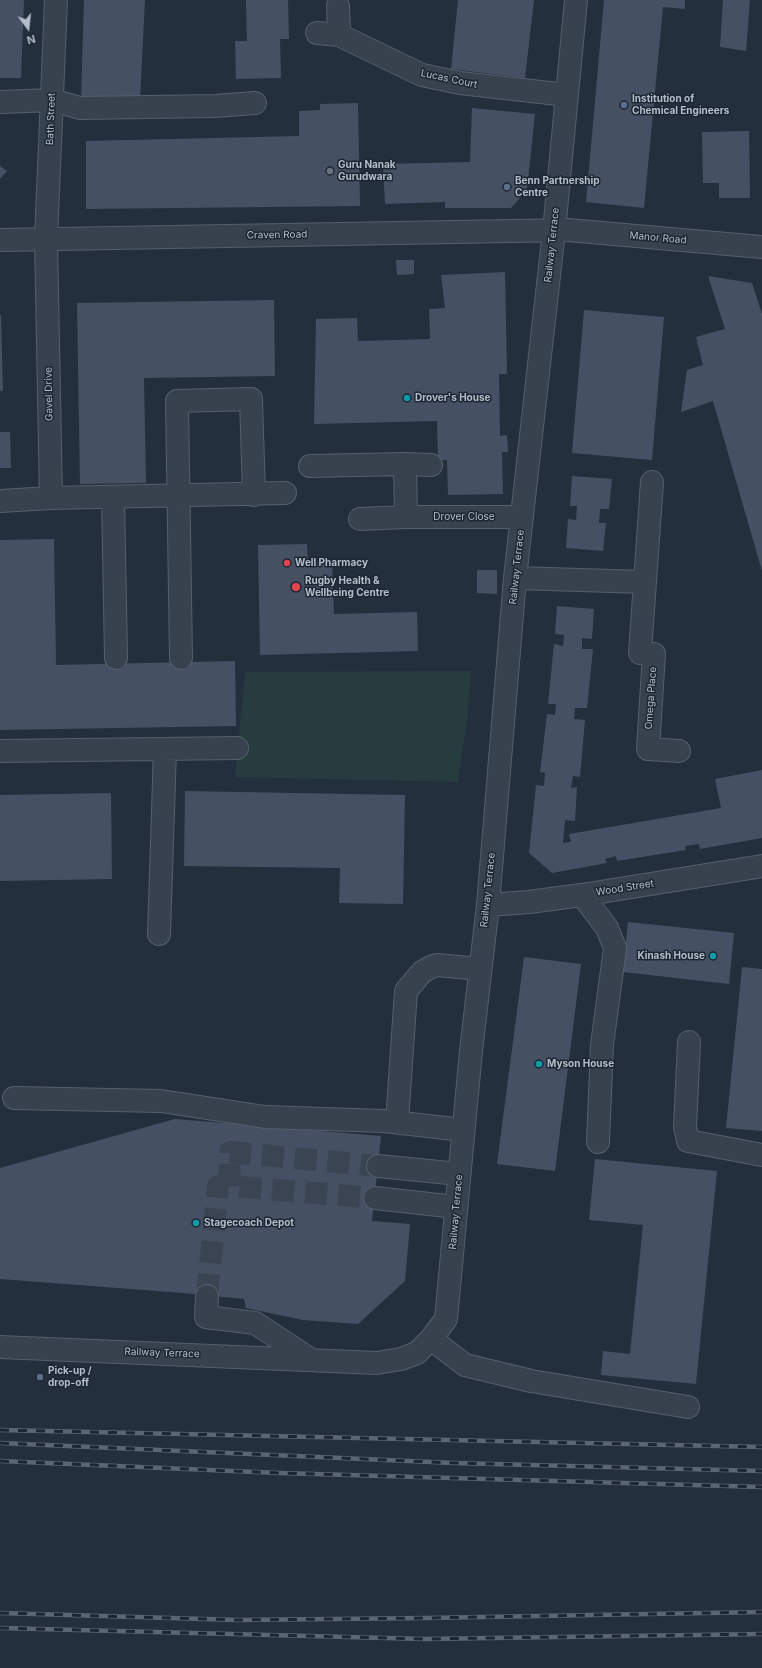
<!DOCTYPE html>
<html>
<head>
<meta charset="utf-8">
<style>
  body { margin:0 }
  #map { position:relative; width:762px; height:1668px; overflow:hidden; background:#242f3e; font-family:Inter,sans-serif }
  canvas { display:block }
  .north { position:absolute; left:8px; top:8px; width:40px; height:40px; -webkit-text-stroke:3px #1d2633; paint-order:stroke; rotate:165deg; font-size:11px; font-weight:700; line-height:16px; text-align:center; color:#b4bcc9 }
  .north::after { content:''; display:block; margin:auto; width:14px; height:18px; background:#b4bcc9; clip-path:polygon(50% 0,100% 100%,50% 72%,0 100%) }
</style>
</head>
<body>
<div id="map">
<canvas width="762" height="1668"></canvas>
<div class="north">N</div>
</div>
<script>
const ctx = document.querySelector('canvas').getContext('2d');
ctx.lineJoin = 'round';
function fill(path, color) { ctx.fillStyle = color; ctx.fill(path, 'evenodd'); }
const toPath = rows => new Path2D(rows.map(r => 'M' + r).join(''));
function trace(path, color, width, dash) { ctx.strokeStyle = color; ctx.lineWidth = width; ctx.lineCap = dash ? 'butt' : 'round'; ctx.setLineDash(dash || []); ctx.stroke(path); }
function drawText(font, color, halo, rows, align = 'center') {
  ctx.font = font + ' Inter,sans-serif'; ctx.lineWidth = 3; ctx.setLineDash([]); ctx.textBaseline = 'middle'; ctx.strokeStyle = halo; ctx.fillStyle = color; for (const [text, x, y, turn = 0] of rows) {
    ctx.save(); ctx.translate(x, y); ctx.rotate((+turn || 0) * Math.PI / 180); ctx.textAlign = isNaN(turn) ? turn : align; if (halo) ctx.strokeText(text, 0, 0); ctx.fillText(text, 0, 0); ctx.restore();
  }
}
fill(toPath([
  [471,671,468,713,458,782,235,777,245,672]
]), '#263c3f');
fill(toPath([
  [0,0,24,0,21,78,0,78],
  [84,0,145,0,140,100,81,101],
  [246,0,288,0,289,39,280,39,281,78,236,79,235,41,247,41],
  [458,0,534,0,525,78,451,69],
  [604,0,685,0,685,9,663,7,644,208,586,202],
  [723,0,750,0,746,51,720,47],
  [358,103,360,206,86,209,86,141,299,136,299,111,320,110,320,104],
  [472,108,535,114,527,190,511,208,445,208,445,202,385,204,383,164,470,162],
  [749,131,750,198,719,198,719,183,703,183,702,132],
  [0,166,7,171,0,179],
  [396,260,414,260,414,274,397,275],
  [505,272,507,374,499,374,500,436,507,435,508,452,502,452,503,494,448,495,447,460,438,460,437,421,314,424,316,319,357,318,358,341,430,339,429,309,445,308,441,275],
  [708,276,752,283,762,314,762,571,713,401,681,412,687,370,703,365,696,337,725,329],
  [274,300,275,376,144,378,146,483,80,484,77,303],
  [584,310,664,317,652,460,572,453],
  [0,315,1,315,3,391,0,391],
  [0,432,10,432,11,468,0,468],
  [572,476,612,479,609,509,600,509,599,523,606,523,603,551,566,548,568,519,576,520,577,506,570,506],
  [54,539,56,665,235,661,236,726,0,730,0,540],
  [307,544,308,562,332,561,334,614,417,612,418,651,260,655,258,545],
  [477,570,497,570,497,594,477,593],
  [557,606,594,609,592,639,582,638,582,649,593,649,587,708,575,708,574,719,585,720,580,777,573,776,571,788,577,787,575,821,565,820,563,843,571,842,569,834,721,808,715,779,762,770,762,838,700,849,699,844,685,846,686,850,617,861,616,856,605,859,607,863,552,873,529,853,536,785,544,786,545,773,540,772,547,714,555,715,556,704,548,704,554,644,563,646,564,635,555,634],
  [185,791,405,795,403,904,339,903,340,868,184,866],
  [111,793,112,879,0,881,0,795],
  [628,922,734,933,729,984,623,972],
  [524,957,581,964,555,1171,497,1164],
  [742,967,762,969,762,1131,726,1128],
  [175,1119,381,1136,372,1221,410,1224,405,1281,358,1324,303,1320,246,1308,244,1299,183,1293,0,1279,0,1168],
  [595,1159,717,1171,696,1384,601,1375,603,1351,630,1354,643,1225,589,1220]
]), '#455162');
trace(toPath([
  [229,1186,230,1152,378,1166],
  [207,1296,218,1186,229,1186,375,1198]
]), '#3a4453', 22, [22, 11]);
const minor = toPath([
  [338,6,339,35],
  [317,33,339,35,422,75,460,83,567,95],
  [0,102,52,100,80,108,215,106,255,103],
  [0,240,568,230,762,247],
  [310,466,405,464],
  [652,482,640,653,654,654,648,749,679,751],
  [113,497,116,658],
  [51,498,285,493],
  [0,501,51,498,46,239,56,0],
  [406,517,405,464,431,465],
  [360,519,406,517,522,517],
  [515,578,645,582],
  [181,658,177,401,251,399,254,495],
  [0,751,237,748],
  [582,895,607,928,615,948,602,1045,598,1142],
  [488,905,529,902,582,895,762,866],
  [159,934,165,749],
  [689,1042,685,1127,688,1141,762,1155],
  [14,1098,161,1101,265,1117,384,1121,463,1130],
  [397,1122,406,991,422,972,431,967,437,965,480,969],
  [378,1166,459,1174],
  [375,1198,456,1207],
  [207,1296,206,1317,255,1323,310,1359],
  [431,1339,465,1365,531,1381,688,1407],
  [0,1347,377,1363,401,1359,417,1353,431,1339,446,1319,471,1051,488,905,515,578,554,231,576,0]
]);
trace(minor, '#565f6c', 24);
trace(minor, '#38414e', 22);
const rail = toPath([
  [0,1430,762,1447],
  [0,1443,454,1463,762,1471],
  [0,1461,279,1473,762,1487],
  [0,1613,238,1620,427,1618,762,1612],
  [0,1628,424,1639,762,1634]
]);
trace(rail, '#5a6575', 4.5);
trace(rail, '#1d2633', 3, [9]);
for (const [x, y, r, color] of [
  [624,105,4,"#5c6f8a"],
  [330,171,4,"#6b7280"],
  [507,187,4,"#5c6f8a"],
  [407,398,4,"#0f9aa8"],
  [287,563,4,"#e0444e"],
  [296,587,5,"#e0444e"],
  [713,956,4,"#0f9aa8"],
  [539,1064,4,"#0f9aa8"],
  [196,1223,4,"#0f9aa8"],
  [40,1377,4,"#5c6f8a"]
]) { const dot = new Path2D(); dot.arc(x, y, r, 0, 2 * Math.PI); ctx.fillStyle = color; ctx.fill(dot); trace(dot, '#1d2633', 1.5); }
drawText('10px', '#b4bcc9', '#1d2633', [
  ["Lucas Court",449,79,12],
  ["Bath Street",51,119,-88],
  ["Craven Road",277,235,-1],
  ["Manor Road",658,238,5],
  ["Railway Terrace",552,245,-84],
  ["Gavel Drive",49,394,-91],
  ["Drover Close",464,517],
  ["Railway Terrace",517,567,-84],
  ["Omega Place",651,698,-86],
  ["Wood Street",625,888,-9],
  ["Railway Terrace",488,890,-84],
  ["Railway Terrace",456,1212,-85],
  ["Railway Terrace",162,1353,2]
]);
drawText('bold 10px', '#b4bcc9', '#1d2633', [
  ["Institution of",632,99],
  ["Chemical Engineers",632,111],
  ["Guru Nanak",338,165],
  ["Gurudwara",338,177],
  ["Benn Partnership",515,181],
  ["Centre",515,193],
  ["Drover's House",415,398],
  ["Well Pharmacy",295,563],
  ["Rugby Health &",305,581],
  ["Wellbeing Centre",305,593],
  ["Kinash House",705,956,"right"],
  ["Myson House",547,1064],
  ["Stagecoach Depot",204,1223],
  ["Pick-up /",48,1371],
  ["drop-off",48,1383]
], 'left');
</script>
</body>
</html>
